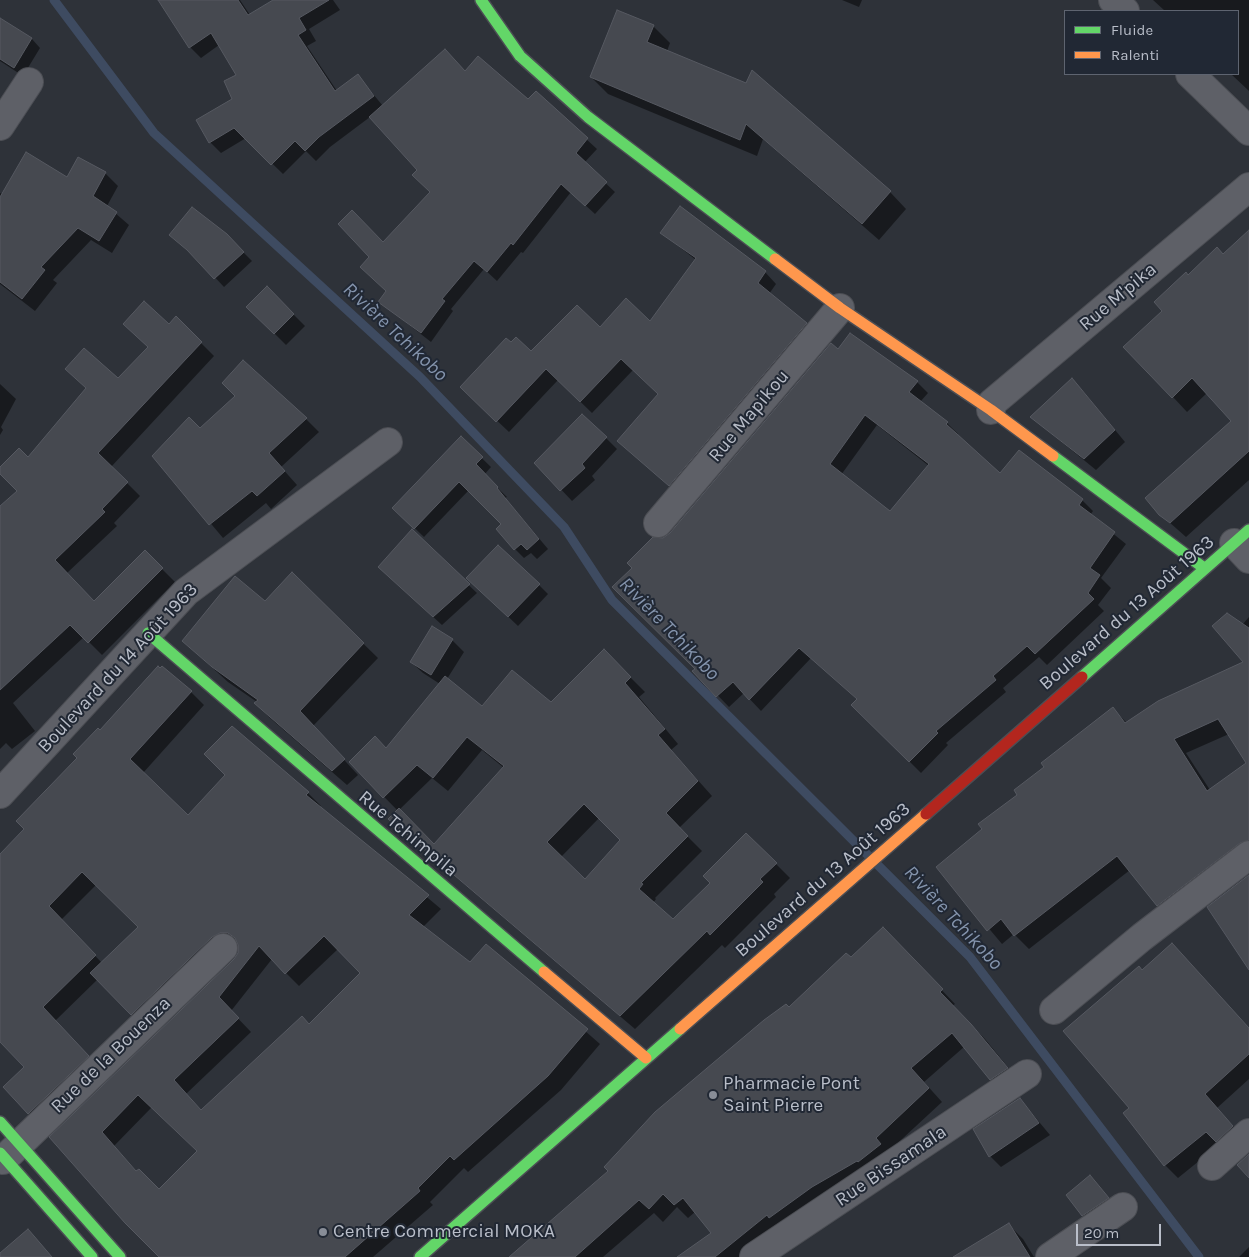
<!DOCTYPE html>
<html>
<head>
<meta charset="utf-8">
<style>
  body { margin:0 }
  #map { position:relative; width:1249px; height:1257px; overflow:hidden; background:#2e3239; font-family:Karla,sans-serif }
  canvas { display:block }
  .legend { position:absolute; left:1064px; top:10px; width:175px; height:65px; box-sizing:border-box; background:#212834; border:1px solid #5e6470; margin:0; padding:6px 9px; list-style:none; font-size:15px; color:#b9bec9 }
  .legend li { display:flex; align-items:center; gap:10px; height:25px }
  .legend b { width:25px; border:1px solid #5e6470 }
  .scale { position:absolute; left:1076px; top:1224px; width:85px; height:22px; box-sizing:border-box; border:2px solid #b9bec9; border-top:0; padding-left:6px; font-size:15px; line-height:18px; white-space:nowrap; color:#b9bec9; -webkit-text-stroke:4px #212834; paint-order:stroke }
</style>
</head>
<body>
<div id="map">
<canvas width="1249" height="1257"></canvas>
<ul class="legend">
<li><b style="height:6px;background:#63d668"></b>Fluide</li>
<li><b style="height:6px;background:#ff974d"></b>Ralenti</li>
</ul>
<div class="scale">20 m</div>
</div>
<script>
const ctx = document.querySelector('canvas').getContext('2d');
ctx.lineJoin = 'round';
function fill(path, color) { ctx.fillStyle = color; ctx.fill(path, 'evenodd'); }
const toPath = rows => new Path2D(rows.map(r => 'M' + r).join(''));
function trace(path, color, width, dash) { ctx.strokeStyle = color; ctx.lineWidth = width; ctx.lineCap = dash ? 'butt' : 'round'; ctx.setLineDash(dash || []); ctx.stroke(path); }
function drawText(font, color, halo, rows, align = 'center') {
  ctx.font = font + ' Karla,sans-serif'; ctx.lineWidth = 4; ctx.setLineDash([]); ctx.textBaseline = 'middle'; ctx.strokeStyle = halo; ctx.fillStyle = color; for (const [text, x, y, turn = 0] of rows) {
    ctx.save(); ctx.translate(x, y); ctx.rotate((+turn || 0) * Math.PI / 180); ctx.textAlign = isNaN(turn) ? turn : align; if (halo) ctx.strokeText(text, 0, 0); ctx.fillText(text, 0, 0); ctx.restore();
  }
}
fill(toPath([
  [159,0,240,0,250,15,275,0,333,0,340,10,309,29,316,41,307,46,337,91,358,76,383,106,466,73,528,101,536,93,597,149,584,163,615,192,595,214,571,192,523,253,521,252,497,281,484,269,451,309,453,311,431,342,380,302,388,292,383,244,431,192,419,170,370,117,330,147,316,161,306,151,283,174,246,138,221,153,210,142,234,100,238,76,219,45,201,58,190,47],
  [842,0,862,0,859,7],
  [1153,0,1249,0,1249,91,1231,74,1238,74,1238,11,1165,11],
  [0,20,32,39,40,48,23,76,0,61],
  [653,26,670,43,667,51,890,192,906,209,879,240,763,139,757,156,608,94,591,77],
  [105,173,118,186,107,206,129,225,112,253,91,240,53,280,57,283,35,311,0,284,0,193,3,194,67,179],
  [1249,232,1249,480,1186,537,1160,514,1232,421,1207,393,1187,412,1173,397,1164,311,1188,276,1224,256],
  [662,233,765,272,776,284,769,294,817,335,681,497,619,441,659,394,633,370,592,413,558,380,509,432,473,398,511,344,531,353,600,329,650,322,696,260],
  [226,235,252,261,224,287,194,255],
  [267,288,305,326,286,345,248,307],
  [176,318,214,356,111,467,140,496,114,523,117,526,67,573,94,602,145,552,175,582,102,655,84,637,13,703,35,731,12,749,6,743,0,749,0,508,19,491,0,473,0,469,28,459,87,389,67,369,118,380],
  [838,351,917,382,928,393,920,402,947,423,958,434,957,436,1000,474,1082,500,1093,511,1090,515,1126,544,1101,578,1111,588,1098,605,1104,611,1047,665,1039,657,1003,688,1006,692,946,743,948,745,921,773,853,705,858,700,811,658,761,711,744,693,729,707,694,671,696,669,663,539,671,534],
  [877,425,929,466,890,512,841,475],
  [0,384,16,399,1,427,3,430,0,435],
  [1083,391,1125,442,1096,470,1031,417],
  [306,419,319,432,281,467,297,485,271,509,266,503,223,538,154,456],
  [461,438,491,467,484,475,507,497,505,498,548,549,537,559,531,553,524,558,515,549,503,525,469,490,424,537,394,508],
  [606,438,617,449,592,476,595,480,572,501,536,463],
  [412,531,477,593,442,625,387,575],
  [292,574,378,658,313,726,358,775,347,785,270,718,256,703,257,702,228,682,183,641,265,602],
  [539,585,548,594,518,626,477,587],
  [1249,617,1249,859,1171,919,1130,870,1029,949,1014,934,1002,944,937,867,984,830,1046,768,1113,709,1127,723,1245,663,1242,625],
  [1229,734,1248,763,1210,790,1186,753],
  [433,628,452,640,464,652,447,679,483,708,551,704,604,651,645,692,639,697,678,744,671,750,712,796,679,828,702,851,655,898,656,899,653,903,673,921,712,883,746,834,790,878,774,894,776,897,725,948,722,945,635,1029,404,833,390,819,398,811,350,762,387,749,440,684,423,673,411,662],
  [482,750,504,768,435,845,399,810,432,778,448,791],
  [599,818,621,840,585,881,561,857],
  [191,692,204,705,143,773,188,817,226,775,232,728,308,793,321,806,320,807,441,909,423,927,470,964,487,945,600,1044,561,1090,468,1172,464,1168,430,1202,433,1205,373,1257,160,1257,51,1137,235,960,239,952,239,946,233,946,145,1028,98,979,55,1021,101,1070,42,1126,4,1087,26,1067,0,1040,0,855,26,830,100,732],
  [96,885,140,927,102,963,61,920],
  [338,949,362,973,309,1026,202,1111,186,1094,251,1032,231,1011,272,959,299,986],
  [152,1107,198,1152,159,1191,137,1172,114,1146],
  [896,942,955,1004,952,1006,985,1039,1020,1082,1004,1093,964,1047,924,1082,942,1102,888,1152,745,1257,680,1257,712,1233,695,1212,688,1218,677,1207,663,1222,654,1213,603,1257,511,1257,789,1009,851,959],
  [1142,972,1249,1029,1249,1079,1217,1108,1246,1140,1220,1144,1178,1178,1165,1165,1131,1109],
  [1020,1099,1050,1135,1001,1167,990,1156],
  [1090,1177,1119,1210,1095,1226,1083,1215],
  [1009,1225,1023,1239,1034,1257,955,1257],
  [1249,1247,1249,1257,1239,1257]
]), '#0007');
trace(toPath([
  [54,0,154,133,420,377,564,527,612,600,970,957,1199,1257]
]), '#3e4b61', 9);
const building = toPath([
  [158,0,238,0,248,15,273,0,329,0,299,18,306,30,298,35,335,91,358,74,374,96,319,137,305,151,295,141,271,165,234,128,209,143,196,120,232,99,224,81,236,75,211,33,189,48,158,0],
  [617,10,654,25,647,42,746,83,752,70,891,191,862,224,746,124,740,140,590,77,617,10],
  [0,18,32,38,14,68,0,59,0,18],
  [445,49,465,71,478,56,528,99,536,91,588,138,576,153,607,182,585,206,561,184,513,245,511,243,487,272,474,261,442,299,445,301,421,333,378,302,386,291,360,267,369,257,338,224,352,210,383,242,430,192,412,175,417,170,369,117,445,49],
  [26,152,67,177,78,157,106,172,93,196,117,212,99,241,78,228,41,267,45,270,22,299,0,282,0,197,26,152],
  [680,206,766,271,758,283,807,323,669,486,617,441,658,394,621,359,580,402,546,369,496,422,460,387,506,338,511,342,516,337,531,351,577,305,600,327,626,298,650,321,696,258,660,233,680,206],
  [192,207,227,234,244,252,214,279,187,250,169,235,192,207],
  [1249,230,1249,451,1170,523,1159,515,1145,498,1231,421,1192,378,1172,398,1123,347,1162,311,1154,302,1186,272,1188,275,1217,247,1223,254,1249,230],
  [267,286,294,314,274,334,246,307,267,286],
  [144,301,169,324,176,316,202,342,98,453,128,482,102,509,105,512,55,560,94,601,145,550,163,568,88,643,70,625,0,690,0,506,17,491,0,474,0,467,19,448,28,457,86,388,65,369,84,348,118,378,148,347,123,324,144,301],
  [850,333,918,381,909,392,948,422,946,424,1000,473,1019,450,1083,499,1079,505,1115,532,1090,568,1100,575,1088,593,1094,599,1035,654,1027,646,993,676,996,680,936,731,938,733,909,762,851,705,857,699,799,648,749,700,733,682,716,697,692,671,695,669,612,587,632,568,627,563,653,537,663,538,670,533,831,343,838,349,850,333],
  [865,415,929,464,890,511,830,464,865,415],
  [243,360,307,418,269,453,285,471,257,496,252,491,209,525,152,456,189,417,200,428,235,396,222,383,243,360],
  [1072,378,1115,430,1084,459,1030,417,1072,378],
  [582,414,607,437,582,464,585,468,560,491,534,463,582,414],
  [461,436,483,457,476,464,498,487,497,488,539,539,527,550,521,544,514,550,496,529,501,524,459,482,414,529,392,508,461,436],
  [412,529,470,584,433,617,378,567,412,529],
  [498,545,540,584,508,617,466,578,498,545],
  [292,572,364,643,300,711,345,759,332,771,254,703,258,700,212,667,182,641,235,576,265,601,292,572],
  [1227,613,1249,628,1249,840,1240,843,1157,906,1117,856,1014,936,1001,919,987,931,936,867,982,829,978,824,1017,795,1014,790,1044,767,1041,763,1113,707,1125,723,1158,701,1243,662,1212,626,1227,613],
  [1218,719,1246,763,1207,791,1174,739,1218,719],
  [432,626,453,639,431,675,410,662,432,626],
  [604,649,631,677,625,683,665,729,658,735,698,781,666,813,688,836,641,883,643,884,639,889,673,919,710,883,703,876,746,833,777,863,760,879,763,882,710,935,707,931,620,1016,388,819,399,808,434,844,504,766,467,737,433,778,417,765,383,798,349,762,375,736,386,748,445,676,482,706,512,670,551,702,604,649],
  [584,804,620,840,585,879,547,842,584,804],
  [158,666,160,668,162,666,192,691,130,759,188,815,225,775,204,754,232,726,309,792,306,795,429,895,409,915,470,962,486,944,588,1029,548,1076,454,1160,450,1156,418,1188,420,1191,345,1257,159,1257,125,1223,49,1137,234,959,238,953,238,945,235,938,228,933,220,933,212,937,131,1015,90,973,138,927,82,872,49,906,96,955,43,1007,89,1056,28,1114,3,1087,24,1067,0,1042,0,854,24,829,16,821,77,758,73,754,98,728,100,730,158,666],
  [324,936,360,973,309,1024,302,1016,201,1110,174,1080,239,1018,219,997,259,946,285,974,324,936],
  [138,1095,197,1151,159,1189,139,1169,136,1171,102,1132,138,1095],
  [1249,875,1249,970,1207,907,1249,875],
  [883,927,943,989,940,992,971,1024,1008,1068,990,1080,952,1033,911,1068,929,1088,876,1138,881,1144,858,1162,857,1161,812,1187,769,1218,767,1215,715,1257,677,1257,711,1233,683,1198,674,1205,663,1194,649,1209,639,1200,575,1257,509,1257,608,1171,604,1167,655,1112,764,1020,786,1004,789,1007,846,953,851,957,883,927],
  [1172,943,1249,1028,1249,1054,1205,1094,1233,1126,1216,1142,1206,1132,1164,1166,1123,1113,1129,1108,1063,1031,1139,966,1142,970,1172,943],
  [1020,1098,1039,1123,989,1157,973,1129,1020,1098],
  [1249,1154,1249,1178,1237,1165,1249,1154],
  [1090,1175,1109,1198,1082,1216,1066,1195,1090,1175],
  [1009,1223,1030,1257,953,1257,1009,1223],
  [28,1229,52,1257,0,1257,0,1253,28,1229]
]);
fill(building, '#464950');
trace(building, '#565961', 1);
const street = toPath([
  [1113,0,1125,11],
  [1190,74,1249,131],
  [0,126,29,82],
  [991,410,992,403,1249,187],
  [658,523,840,308],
  [1234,543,1249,559],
  [0,794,186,592,388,442],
  [1054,1010,1142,937,1249,855],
  [3,1160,223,948],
  [1212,1166,1249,1133],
  [754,1257,1027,1074],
  [1050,1257,1123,1207]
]);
const fast = toPath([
  [481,0,520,56,588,117,775,259],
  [1053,456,1204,568],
  [148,633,544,972],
  [1082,677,1249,530],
  [0,1122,120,1257],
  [0,1153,92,1257],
  [420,1257,680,1029]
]);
const slow = toPath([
  [775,259,840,308,991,410,1053,456],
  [544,972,646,1058],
  [680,1029,926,814]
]);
const jam = toPath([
  [926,814,1082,677]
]);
trace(street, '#4c4e54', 30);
trace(fast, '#4c4e54', 14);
trace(slow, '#4c4e54', 14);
trace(jam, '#4c4e54', 14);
trace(street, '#5e6067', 28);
trace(fast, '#63d668', 11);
trace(slow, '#ff974d', 11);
trace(jam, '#b3261e', 11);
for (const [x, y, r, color] of [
  [713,1095,5,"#888d97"],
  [323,1232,5,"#888d97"]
]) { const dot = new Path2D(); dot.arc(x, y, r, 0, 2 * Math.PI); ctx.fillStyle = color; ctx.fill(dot); trace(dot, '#212834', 2); }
drawText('19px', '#b9bec9', '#212834', [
  ["Rue M'pika",1118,297,-40],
  ["Rue Mapikou",749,416,-50],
  ["Boulevard du 13 Août 1963",1127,613,-41],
  ["Boulevard du 14 Août 1963",118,668,-47],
  ["Rue Tchimpila",408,834,40],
  ["Boulevard du 13 Août 1963",823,880,-41],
  ["Rue de la Bouenza",111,1055,-44],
  ["Rue Bissamala",891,1166,-34]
]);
drawText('19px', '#b9bec9', '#212834', [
  ["Pharmacie Pont",723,1084],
  ["Saint Pierre",723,1106],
  ["Centre Commercial MOKA",333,1232]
], 'left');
drawText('italic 20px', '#8494ad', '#212834', [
  ["Rivière Tchikobo",395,332,43],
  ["Rivière Tchikobo",669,629,46],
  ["Rivière Tchikobo",953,918,47]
]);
</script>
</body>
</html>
